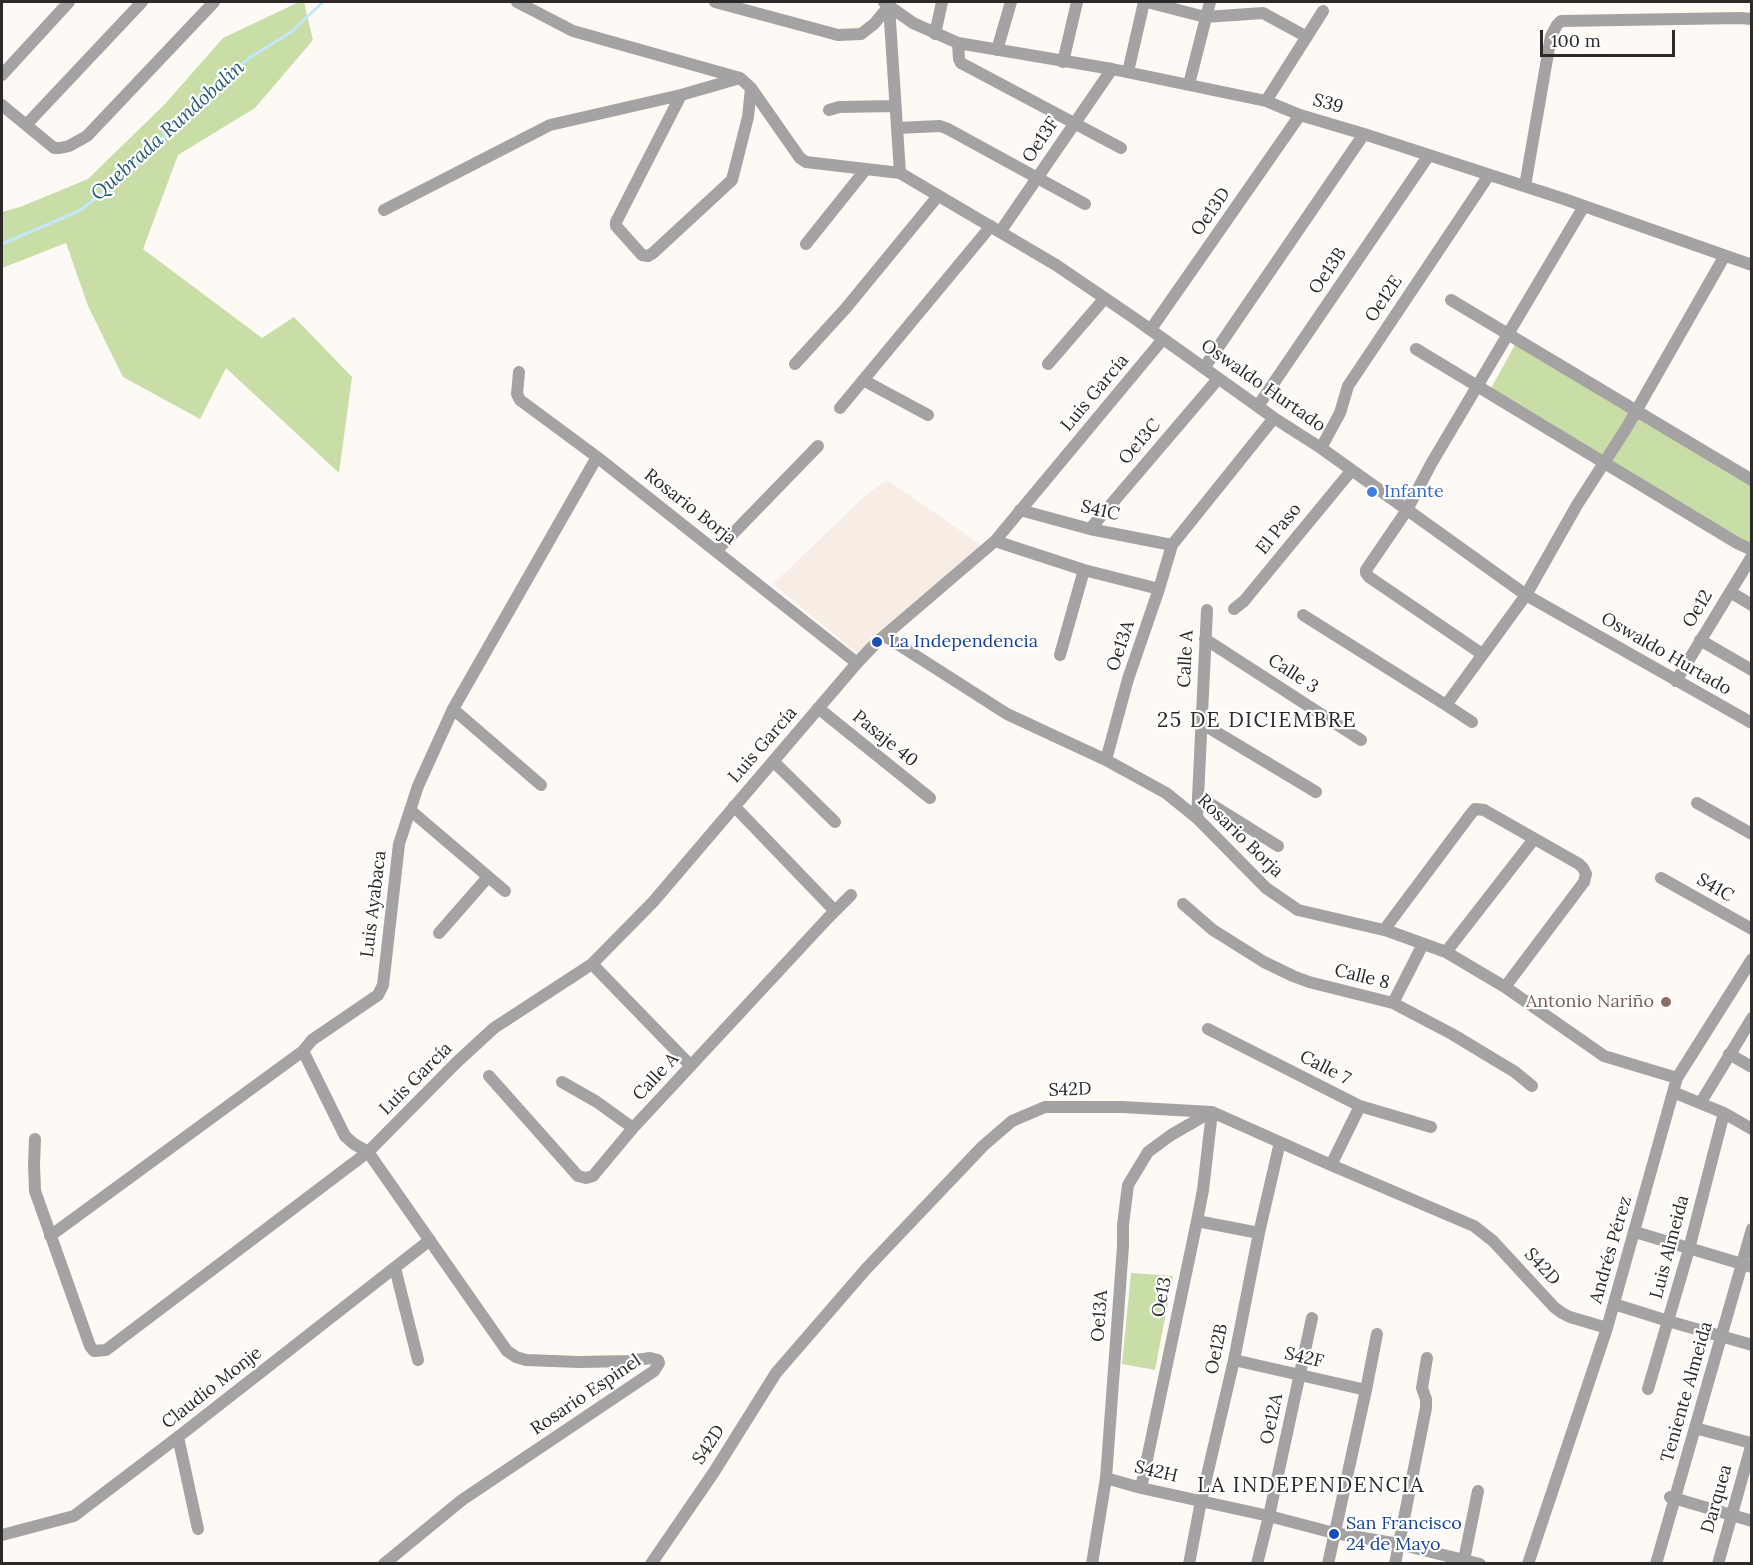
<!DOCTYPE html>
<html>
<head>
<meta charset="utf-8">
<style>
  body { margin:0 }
  #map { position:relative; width:1753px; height:1565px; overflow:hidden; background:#fdf9f5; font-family:Lora,serif }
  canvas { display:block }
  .frame { position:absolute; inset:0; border:3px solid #2b2a29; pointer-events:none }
  .scale { position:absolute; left:1540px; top:30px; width:135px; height:27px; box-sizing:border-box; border:3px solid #2b2a29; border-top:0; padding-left:8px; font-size:18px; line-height:21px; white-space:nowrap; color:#2b2a29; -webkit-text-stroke:4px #fff; paint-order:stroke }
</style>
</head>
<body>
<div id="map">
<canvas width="1753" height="1565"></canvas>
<div class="frame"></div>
<div class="scale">100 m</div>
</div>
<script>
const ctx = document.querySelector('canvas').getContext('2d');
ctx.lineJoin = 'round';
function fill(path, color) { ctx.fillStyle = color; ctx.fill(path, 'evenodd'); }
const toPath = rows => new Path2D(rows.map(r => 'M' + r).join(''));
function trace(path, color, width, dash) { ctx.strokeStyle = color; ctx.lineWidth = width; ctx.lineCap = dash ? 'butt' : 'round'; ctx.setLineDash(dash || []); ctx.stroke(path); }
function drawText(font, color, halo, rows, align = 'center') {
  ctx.font = font + ' Lora,serif'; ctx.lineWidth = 4.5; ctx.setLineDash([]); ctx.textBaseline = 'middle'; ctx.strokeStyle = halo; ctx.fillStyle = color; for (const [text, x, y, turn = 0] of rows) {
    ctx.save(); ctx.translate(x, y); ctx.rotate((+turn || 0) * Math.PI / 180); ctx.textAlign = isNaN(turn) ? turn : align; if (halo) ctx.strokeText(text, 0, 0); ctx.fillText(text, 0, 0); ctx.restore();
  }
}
fill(toPath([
  [887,480,984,547,858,654,773,584,866,495]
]), '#f7ede4');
fill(toPath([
  [299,2,304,2,313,40,255,108,178,155,143,249,262,338,294,317,352,377,339,473,226,368,200,419,123,377,88,306,66,243,2,268,2,212,20,207,88,179,165,104,223,38],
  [1516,343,1631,414,1602,458,1490,390],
  [1637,418,1751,484,1751,541,1748,545,1610,462],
  [1131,1273,1173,1276,1155,1370,1122,1364]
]), '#c9dda6');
trace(toPath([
  [2,244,79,211,124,177,171,129,249,58,291,32,323,2]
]), '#c1e9fb', 3);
trace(toPath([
  [517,2,573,31,740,78,751,88,800,158,806,162,900,173],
  [715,2,838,35,861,34,874,24,889,6,913,23,958,43,1112,69,1266,101,1300,115,1364,134,1564,199,1752,265],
  [884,2,889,6,900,173,1056,265,1134,318,1274,418,1321,448,1526,595,1752,723],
  [1147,2,1205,17,1263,13,1307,37],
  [935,34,942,2],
  [958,43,959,59,961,63,1121,148],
  [997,50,1011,2],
  [1063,62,1077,2],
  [1128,72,1144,2],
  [2,75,69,2],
  [740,78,681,95,616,222,616,226,642,255,648,256,653,253,732,180,748,117,751,88],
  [1189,84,1210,2],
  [1266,101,1323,11],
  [2,105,54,148,60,148,69,146,87,136,214,2],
  [829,110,839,107,895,106],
  [26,125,142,2],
  [897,128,940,126,948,129,1085,204],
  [1525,186,1551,36,1557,25,1561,21,1740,18,1752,19],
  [384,210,550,125,681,95],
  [1000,232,1112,69],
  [806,244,866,169],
  [1451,300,1752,480],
  [1151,329,1300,115],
  [1416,349,1737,543,1752,550],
  [795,364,846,308,938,196],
  [1048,364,1105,298],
  [1204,368,1364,134],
  [519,372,517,394,520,400,597,457,857,663],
  [863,380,928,415],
  [1258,406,1429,155],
  [840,408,991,226],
  [1321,448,1340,413,1348,386,1489,175],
  [1020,510,1090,529,1172,545],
  [1090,529,1218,379],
  [995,541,1084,570,1159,589],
  [716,551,818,446],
  [1730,592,1752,605],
  [1234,609,1244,601,1351,471],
  [1303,615,1446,705,1472,722],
  [885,636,1007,714,1106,760,1166,793,1197,818,1266,888,1298,910,1388,931,1446,952,1505,987,1604,1056,1677,1078],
  [1205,639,1361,740],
  [1700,640,1752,670],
  [1482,654,1369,577,1366,573,1366,570,1407,510,1431,464,1584,206],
  [1060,655,1084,570],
  [1676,681,1752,556],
  [1446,705,1526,595,1577,505,1627,427,1724,257],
  [818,708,930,798],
  [453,709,541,785],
  [1201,723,1316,792],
  [1106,760,1128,679,1159,589,1172,545,1274,418],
  [773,761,835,822],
  [1198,796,1278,846],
  [1697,803,1752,834],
  [734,806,835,911],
  [410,810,505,891],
  [1197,818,1207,610],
  [1661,878,1752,929],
  [1183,904,1213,930,1264,962,1293,976,1309,982,1393,1003,1452,1034,1515,1072,1532,1086],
  [1384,930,1470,815,1475,809,1484,810,1579,864,1583,868,1586,874,1584,882,1505,987],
  [439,933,488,877],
  [1446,952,1534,839],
  [592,964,691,1066],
  [1393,1003,1423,944],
  [1208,1029,1360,1106,1431,1127],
  [303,1051,345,1136,354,1144,368,1152,457,1062,494,1028,592,964,653,902,857,663,877,642,995,541,1163,339],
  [1729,1054,1752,1067],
  [489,1076,578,1176,586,1178,593,1176,633,1128,827,919,851,895],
  [562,1082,597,1102,633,1128],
  [1673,1092,1724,1113,1752,1129],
  [1701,1102,1752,1018],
  [35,1139,34,1164,35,1191,90,1346,94,1351,106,1350,368,1152,507,1351,516,1357,526,1360,579,1362,630,1361,650,1358,658,1360,659,1363,654,1371,462,1500,384,1564],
  [1331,1165,1360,1106],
  [1197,1221,1259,1233],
  [1635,1232,1752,1267],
  [50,1236,303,1051,312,1040,378,995,383,985,399,844,418,786,453,709,597,457],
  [395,1268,418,1360],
  [1614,1304,1668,1321,1752,1345],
  [1234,1360,1366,1390],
  [1648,1389,1689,1249,1724,1113],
  [1695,1428,1751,1443,1752,1443,1718,1564],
  [178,1437,198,1529],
  [1106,1478,1141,1488,1269,1516,1334,1533,1399,1544,1480,1564],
  [1141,1488,1197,1221,1203,1190,1212,1112],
  [1670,1497,1752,1521],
  [2,1535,74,1516,178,1437,430,1240],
  [1464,1560,1478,1491],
  [651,1564,714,1472,776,1373,866,1269,983,1146,1012,1121,1045,1107,1122,1107,1212,1112,1331,1165,1474,1226,1493,1241,1554,1307,1562,1313,1570,1317,1607,1328],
  [1092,1564,1106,1478,1123,1246,1123,1225,1128,1185,1148,1152,1171,1135,1211,1112],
  [1189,1564,1201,1501,1234,1360,1259,1233,1280,1142],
  [1257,1564,1269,1516,1312,1318],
  [1328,1564,1366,1390,1377,1334],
  [1395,1564,1426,1408,1426,1399,1422,1388,1427,1358],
  [1528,1564,1607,1328,1677,1078,1752,959],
  [1656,1564,1752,1229]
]), '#a4a2a2', 12);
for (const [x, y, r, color] of [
  [1372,492,6,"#3f7fe0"],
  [877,642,6,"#1a4fb4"],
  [1666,1002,6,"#8d6e63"],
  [1334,1534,6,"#1a4fb4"]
]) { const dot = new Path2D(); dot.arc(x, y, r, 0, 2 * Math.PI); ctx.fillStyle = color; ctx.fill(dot); trace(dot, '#fff', 2); }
drawText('18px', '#2b2a29', '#fff', [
  ["S39",1328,104,16],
  ["Oe13F",1041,140,-56],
  ["Oe13D",1211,212,-55],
  ["Oe13B",1328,271,-56],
  ["Oe12E",1384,299,-56],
  ["Oswaldo Hurtado",1263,386,35],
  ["Luis García",1095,393,-50],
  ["Oe13C",1140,442,-49],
  ["Rosario Borja",690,507,38],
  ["S41C",1100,511,13],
  ["El Paso",1279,529,-51],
  ["Oe12",1698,609,-59],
  ["Oe13A",1121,646,-71],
  ["Oswaldo Hurtado",1666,654,30],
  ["Calle A",1186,659,-87],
  ["Calle 3",1293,674,33],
  ["Pasaje 40",885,739,39],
  ["Luis García",763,745,-49],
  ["Rosario Borja",1240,836,44],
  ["S41C",1715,888,30],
  ["Luis Ayabaca",374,904,-83],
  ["Calle 8",1362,977,14],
  ["Calle 7",1325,1068,27],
  ["Calle A",656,1077,-47],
  ["Luis García",416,1079,-45],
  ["S42D",1070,1090,-2],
  ["Luis Almeida",1670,1247,-75],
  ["Andrés Pérez",1611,1250,-74],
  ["S42D",1542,1267,47],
  ["Oe13",1162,1297,-79],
  ["Oe13A",1100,1316,-86],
  ["Oe12B",1217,1349,-78],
  ["S42F",1304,1358,13],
  ["Claudio Monje",212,1388,-38],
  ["Teniente Almeida",1687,1392,-74],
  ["Rosario Espinel",586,1395,-34],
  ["Oe12A",1272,1419,-78],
  ["S42D",709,1445,-57],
  ["S42H",1156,1472,13],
  ["Darquea",1717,1499,-74]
]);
drawText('18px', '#366cbe', '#fff', [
  ["Infante",1384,492]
], 'left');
drawText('18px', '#164399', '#fff', [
  ["La Independencia",889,642],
  ["San Francisco",1346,1524],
  ["24 de Mayo",1346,1545]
], 'left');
drawText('18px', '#785e54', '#fff', [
  ["Antonio Nariño",1654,1002]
], 'right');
drawText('italic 20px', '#265c71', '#fff', [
  ["Quebrada Rundobalin",168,131,-42]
]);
ctx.letterSpacing = '1.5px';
drawText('21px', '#2b2a29', '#fff', [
  ["25 DE DICIEMBRE",1257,721],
  ["LA INDEPENDENCIA",1311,1486]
]);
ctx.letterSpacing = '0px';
</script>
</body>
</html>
